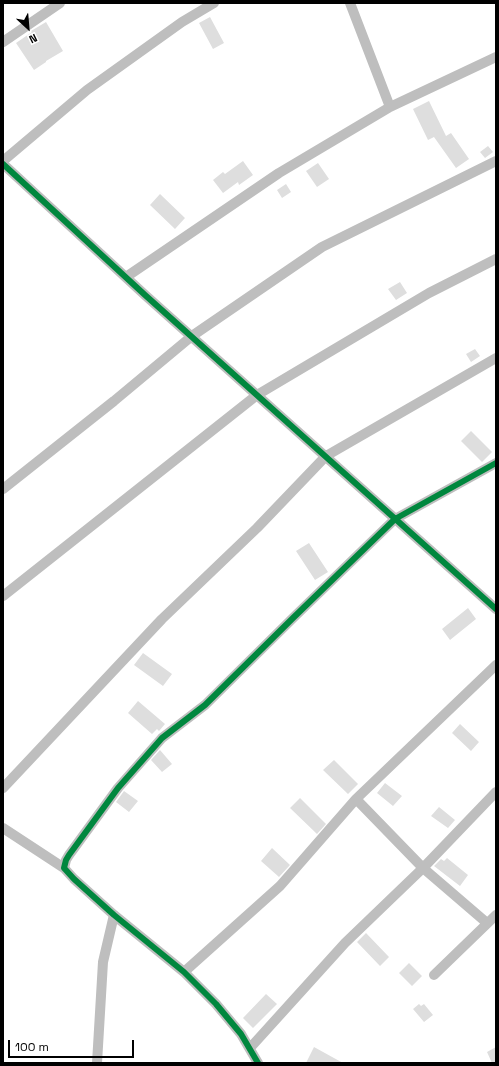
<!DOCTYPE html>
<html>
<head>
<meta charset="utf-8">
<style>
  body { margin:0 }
  #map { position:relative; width:499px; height:1066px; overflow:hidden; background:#fff; font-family:"Space Grotesk",sans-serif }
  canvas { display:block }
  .frame { position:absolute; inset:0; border:4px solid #000; pointer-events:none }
  .north { position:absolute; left:8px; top:8px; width:40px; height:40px; -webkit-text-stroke:3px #fff; paint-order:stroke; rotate:154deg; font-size:11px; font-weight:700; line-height:16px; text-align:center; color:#000 }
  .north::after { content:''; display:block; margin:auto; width:14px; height:18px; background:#000; clip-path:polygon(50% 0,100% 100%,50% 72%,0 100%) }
  .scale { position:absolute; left:8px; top:1040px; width:126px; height:18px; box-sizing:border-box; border:2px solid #000; border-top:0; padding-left:5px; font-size:12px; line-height:14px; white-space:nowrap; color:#000; -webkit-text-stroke:3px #fff; paint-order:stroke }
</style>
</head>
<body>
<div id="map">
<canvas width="499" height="1066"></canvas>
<div class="frame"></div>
<div class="north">N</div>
<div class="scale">100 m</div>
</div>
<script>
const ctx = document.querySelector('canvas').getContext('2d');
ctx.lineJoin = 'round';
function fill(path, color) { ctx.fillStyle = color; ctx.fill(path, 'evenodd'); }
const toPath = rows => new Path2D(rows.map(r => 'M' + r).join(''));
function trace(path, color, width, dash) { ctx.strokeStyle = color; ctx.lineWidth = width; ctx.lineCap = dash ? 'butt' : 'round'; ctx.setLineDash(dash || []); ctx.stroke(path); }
fill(toPath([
  [210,17,224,43,213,49,199,23],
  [46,22,63,51,46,61,46,62,34,70,16,43,32,32,31,31],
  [429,101,446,136,451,133,469,159,456,168,434,137,428,140,413,109],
  [488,146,493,152,485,158,480,152],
  [243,161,253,175,239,185,238,182,223,193,213,180,223,172,225,174],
  [318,163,329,179,317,187,306,171],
  [286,184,291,192,282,198,277,190],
  [160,194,185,218,175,229,150,205],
  [400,282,407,293,396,300,388,289],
  [475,349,480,356,471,362,466,354],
  [471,431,492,452,482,462,461,441],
  [309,543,328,572,315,580,296,551],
  [468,608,476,619,450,640,442,629],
  [143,653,172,674,163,686,134,665],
  [138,701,165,724,159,731,157,729,152,734,128,713],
  [460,724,479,742,471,751,452,733],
  [160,750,172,764,162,772,151,760],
  [334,760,358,784,348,794,323,770],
  [385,783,402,796,393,806,377,793],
  [124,791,138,801,129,812,116,802],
  [300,798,326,824,317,834,290,808],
  [439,807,455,820,448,828,431,816],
  [272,848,290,865,279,877,261,861],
  [447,858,468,875,460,886,434,866,441,859,444,861],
  [366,933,389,957,380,966,357,942],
  [409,963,422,976,412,986,399,973],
  [266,994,277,1004,253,1028,243,1018],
  [419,1004,421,1006,424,1004,433,1015,424,1022,413,1009],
  [314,1047,343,1063,306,1063],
  [496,1047,496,1063,492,1063,487,1052]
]), '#dedede');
trace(toPath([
  [350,3,390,107],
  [3,42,60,3],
  [3,161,87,90,182,22,214,3],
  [3,164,145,295,496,609],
  [126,277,279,173,390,107,496,57],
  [3,489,114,401,192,336,322,247,496,161],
  [3,596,257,395,429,293,496,259],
  [3,788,162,619,257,528,326,456,496,358],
  [356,799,423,868,487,923],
  [3,828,64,868],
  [184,972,280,886,356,799,496,665],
  [434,975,496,915],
  [250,1048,345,943,423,868,496,792],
  [97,1063,103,962,114,915],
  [258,1063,241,1034,216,1004,184,972,114,915,74,879,64,868,66,860,69,855,118,788,162,738,205,705,293,618,395,519,496,463]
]), '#bebebe', 10);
trace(toPath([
  [3,164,145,295,496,609],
  [258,1063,241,1034,216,1004,184,972,114,915,74,879,64,868,66,860,69,855,118,788,162,738,205,705,293,618,395,519,496,463]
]), '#00873e', 6);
</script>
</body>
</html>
